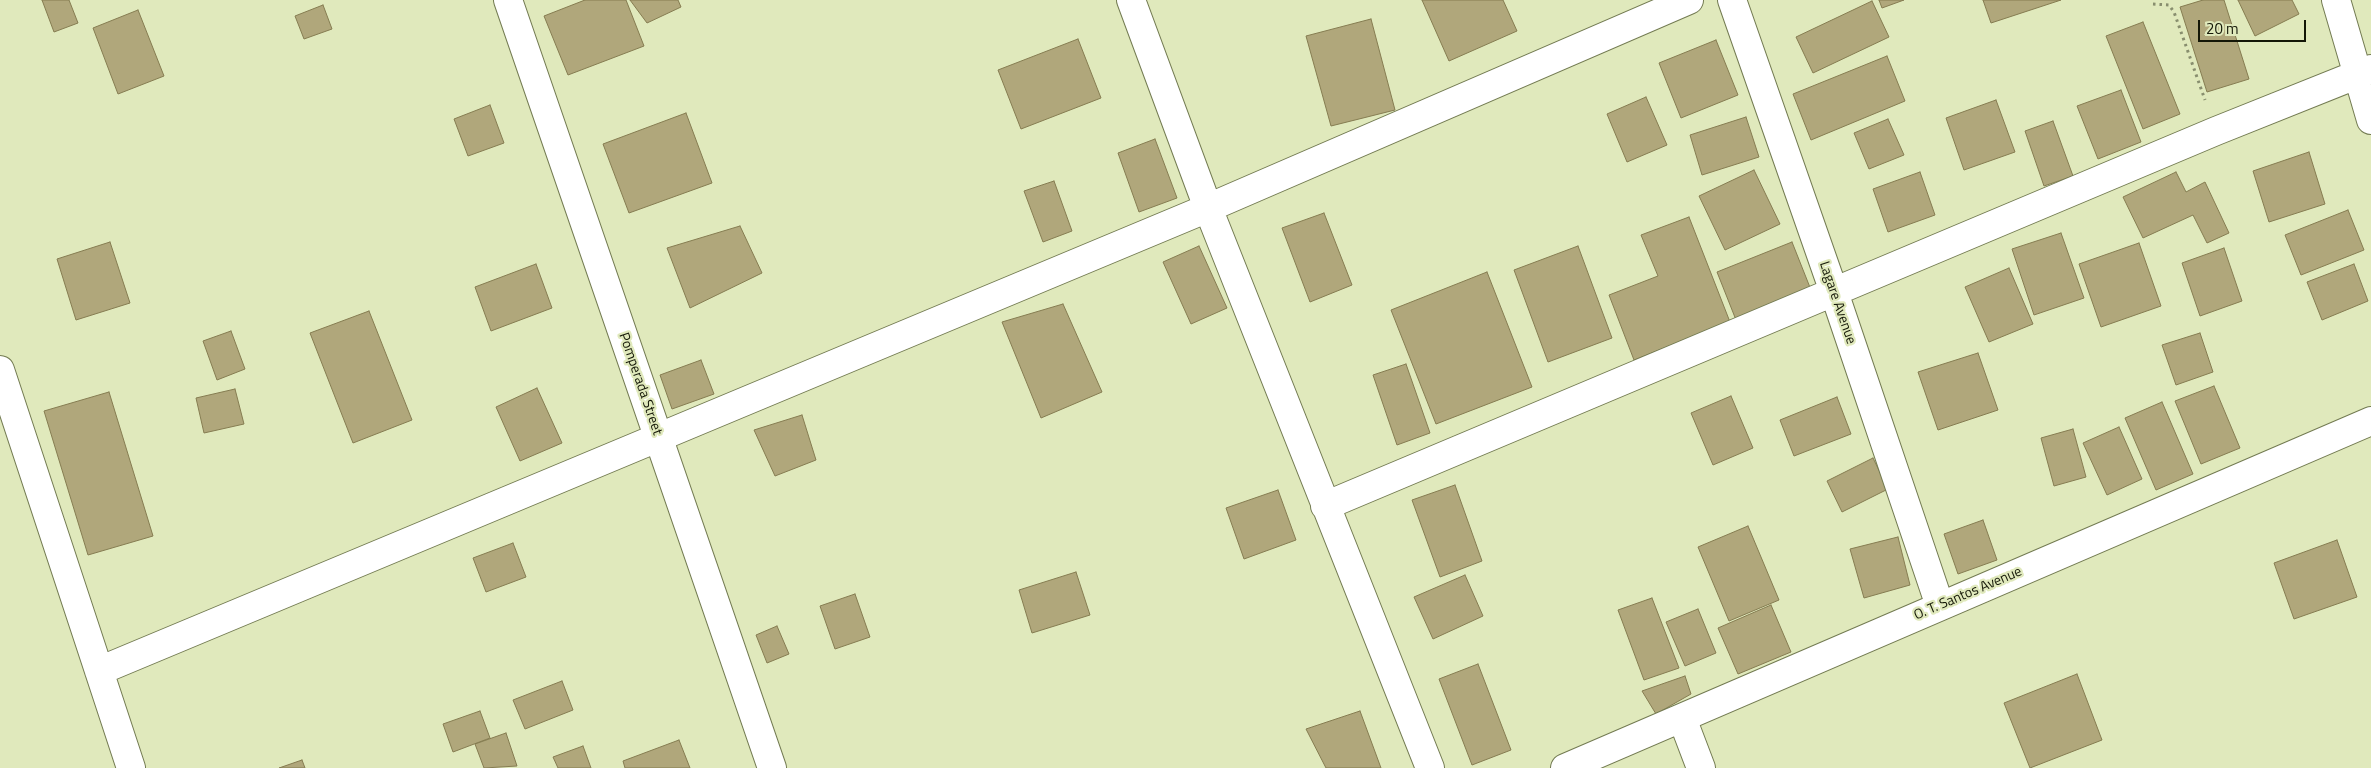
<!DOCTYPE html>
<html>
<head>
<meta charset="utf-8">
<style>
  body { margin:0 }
  #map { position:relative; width:2371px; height:768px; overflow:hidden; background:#e0e9bc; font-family:"Titillium Web",sans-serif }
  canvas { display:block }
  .scale { position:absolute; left:2198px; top:20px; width:108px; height:22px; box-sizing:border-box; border:2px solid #141707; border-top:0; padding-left:6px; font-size:15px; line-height:18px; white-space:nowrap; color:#141707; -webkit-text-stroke:4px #e0e9bc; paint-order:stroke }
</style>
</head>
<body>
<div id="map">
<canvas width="2371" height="768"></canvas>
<div class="scale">20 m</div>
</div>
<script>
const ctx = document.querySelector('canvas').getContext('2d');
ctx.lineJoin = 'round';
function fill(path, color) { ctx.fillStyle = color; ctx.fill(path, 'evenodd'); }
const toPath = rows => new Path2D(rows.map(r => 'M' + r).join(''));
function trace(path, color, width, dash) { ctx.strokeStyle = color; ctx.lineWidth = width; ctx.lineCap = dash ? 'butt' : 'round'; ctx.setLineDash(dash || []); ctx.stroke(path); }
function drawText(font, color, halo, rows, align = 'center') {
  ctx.font = font + ' "Titillium Web",sans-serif'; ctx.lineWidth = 4.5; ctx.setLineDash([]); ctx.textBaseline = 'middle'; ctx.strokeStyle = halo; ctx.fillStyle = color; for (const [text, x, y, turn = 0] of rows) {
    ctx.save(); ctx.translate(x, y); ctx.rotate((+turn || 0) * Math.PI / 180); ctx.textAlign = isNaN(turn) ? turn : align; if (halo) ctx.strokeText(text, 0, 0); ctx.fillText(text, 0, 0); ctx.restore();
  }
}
const building = toPath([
  [42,0,69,0,78,23,54,32,42,0],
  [585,0,626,0,644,46,568,75,544,16,585,0],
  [630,0,678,0,681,7,647,23,630,0],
  [1422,0,1503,0,1517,31,1449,61,1422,0],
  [1879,0,1904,0,1882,8,1879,0],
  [1983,0,2061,0,1991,23,1983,0],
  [2203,0,2224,0,2249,79,2207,92,2180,7,2203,0],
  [2238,0,2292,0,2299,14,2255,36,2238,0],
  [1872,1,1889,37,1813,73,1796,37,1872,1],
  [323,5,332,29,304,39,295,16,323,5],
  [138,10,164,76,118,94,93,28,138,10],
  [1371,19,1395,110,1331,126,1306,36,1371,19],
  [2143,22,2180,114,2143,129,2106,36,2143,22],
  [1078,39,1101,98,1021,129,998,70,1078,39],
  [1716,40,1738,95,1681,118,1659,63,1716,40],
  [1887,56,1905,101,1811,140,1793,94,1887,56],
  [2121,90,2141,142,2098,159,2077,106,2121,90],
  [1646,97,1667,145,1627,162,1607,114,1646,97],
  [1996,100,2015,152,1964,170,1946,118,1996,100],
  [490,105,504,143,468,156,454,119,490,105],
  [686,113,712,183,629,213,603,144,686,113],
  [1746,117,1759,157,1702,175,1690,135,1746,117],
  [1888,119,1904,155,1869,169,1854,133,1888,119],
  [2053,121,2073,176,2044,186,2025,131,2053,121],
  [1155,139,1177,198,1139,212,1118,153,1155,139],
  [2309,152,2325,204,2269,222,2253,171,2309,152],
  [1754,170,1780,224,1725,250,1699,196,1754,170],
  [1920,172,1935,215,1888,232,1873,189,1920,172],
  [2176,172,2186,192,2205,182,2229,233,2207,243,2193,215,2143,238,2123,197,2176,172],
  [1054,181,1072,231,1043,242,1024,191,1054,181],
  [2348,210,2364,250,2301,275,2285,235,2348,210],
  [1324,213,1352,285,1310,302,1282,228,1324,213],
  [1689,217,1730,322,1634,360,1609,295,1658,276,1641,235,1689,217],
  [740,226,762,273,690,308,667,248,740,226],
  [2061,233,2084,298,2034,315,2012,249,2061,233],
  [110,242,130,303,76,320,57,259,110,242],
  [1792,242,1813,295,1738,325,1717,272,1792,242],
  [2139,243,2161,306,2101,327,2079,264,2139,243],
  [1199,246,1227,308,1191,324,1163,262,1199,246],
  [1578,246,1612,338,1548,362,1514,270,1578,246],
  [2224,248,2242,301,2200,316,2182,263,2224,248],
  [536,264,552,308,491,331,475,287,536,264],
  [2354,264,2368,301,2322,320,2307,282,2354,264],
  [2009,268,2033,324,1989,342,1965,287,2009,268],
  [1487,272,1532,387,1436,424,1391,310,1487,272],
  [1063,304,1102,392,1041,418,1002,322,1063,304],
  [369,311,412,420,353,443,310,333,369,311],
  [231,331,245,369,217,380,203,341,231,331],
  [2200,333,2213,372,2176,385,2162,345,2200,333],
  [1978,353,1998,410,1938,430,1918,372,1978,353],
  [701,360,714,394,672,409,660,375,701,360],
  [1406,364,1430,433,1397,445,1373,375,1406,364],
  [2214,386,2240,448,2201,464,2175,401,2214,386],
  [537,388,562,443,520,461,496,407,537,388],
  [235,389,244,424,204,433,196,398,235,389],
  [109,392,153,536,88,555,44,411,109,392],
  [1731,396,1753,448,1713,465,1691,413,1731,396],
  [1837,397,1851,434,1794,456,1780,420,1837,397],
  [2162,402,2193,474,2156,490,2125,418,2162,402],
  [802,415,816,460,775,476,754,430,802,415],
  [2119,427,2142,479,2107,495,2083,443,2119,427],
  [2073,429,2086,477,2054,486,2041,438,2073,429],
  [1873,458,1888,489,1842,512,1827,481,1873,458],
  [1455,485,1482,561,1440,577,1412,500,1455,485],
  [1278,490,1296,540,1244,559,1226,508,1278,490],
  [1983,520,1997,560,1958,574,1944,534,1983,520],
  [1748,526,1779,600,1729,621,1698,547,1748,526],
  [1898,537,1910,585,1864,598,1850,549,1898,537],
  [2337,540,2357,597,2294,619,2274,563,2337,540],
  [513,543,526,577,486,592,473,558,513,543],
  [1076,572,1090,615,1032,633,1019,590,1076,572],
  [1465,575,1483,616,1433,639,1414,597,1465,575],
  [855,594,870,637,835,649,820,606,855,594],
  [1652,598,1679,668,1644,680,1618,610,1652,598],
  [1771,605,1791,652,1738,674,1718,628,1771,605],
  [1698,609,1716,653,1685,666,1666,622,1698,609],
  [777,626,789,654,767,663,756,635,777,626],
  [1478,664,1511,750,1472,765,1439,679,1478,664],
  [2077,674,2102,740,2030,768,2004,703,2077,674],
  [1685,676,1691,694,1656,714,1642,691,1685,676],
  [562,681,573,710,525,729,513,700,562,681],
  [480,711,490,738,453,752,443,724,480,711],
  [1360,711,1381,768,1326,768,1306,729,1360,711],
  [506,733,517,766,484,768,475,744,506,733],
  [679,740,690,768,625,768,623,761,679,740],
  [583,746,591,768,558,768,553,757,583,746],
  [302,760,305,768,279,768,302,760]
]);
fill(building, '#b0a77b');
trace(building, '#857c51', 1);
const minor = toPath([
  [508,0,772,768],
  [1131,0,1208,208,1430,768],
  [1732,0,1834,292,1940,606],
  [2336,0,2371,120],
  [0,370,131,768],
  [1325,506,2216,131,2371,69],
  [99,671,1208,208,1689,0],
  [1682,718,1701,768],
  [1565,768,2371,421]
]);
trace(minor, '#737b52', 30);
trace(toPath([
  [2153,4,2169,5,2174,12,2205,100]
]), '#888e6e', 3, [2.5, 4]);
trace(minor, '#fff', 28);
drawText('14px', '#141707', '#e0e9bc', [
  ["Lagare Avenue",1837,303,71],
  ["Pomperada Street",640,384,71],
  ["O. T. Santos Avenue",1968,594,-23]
]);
</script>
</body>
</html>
